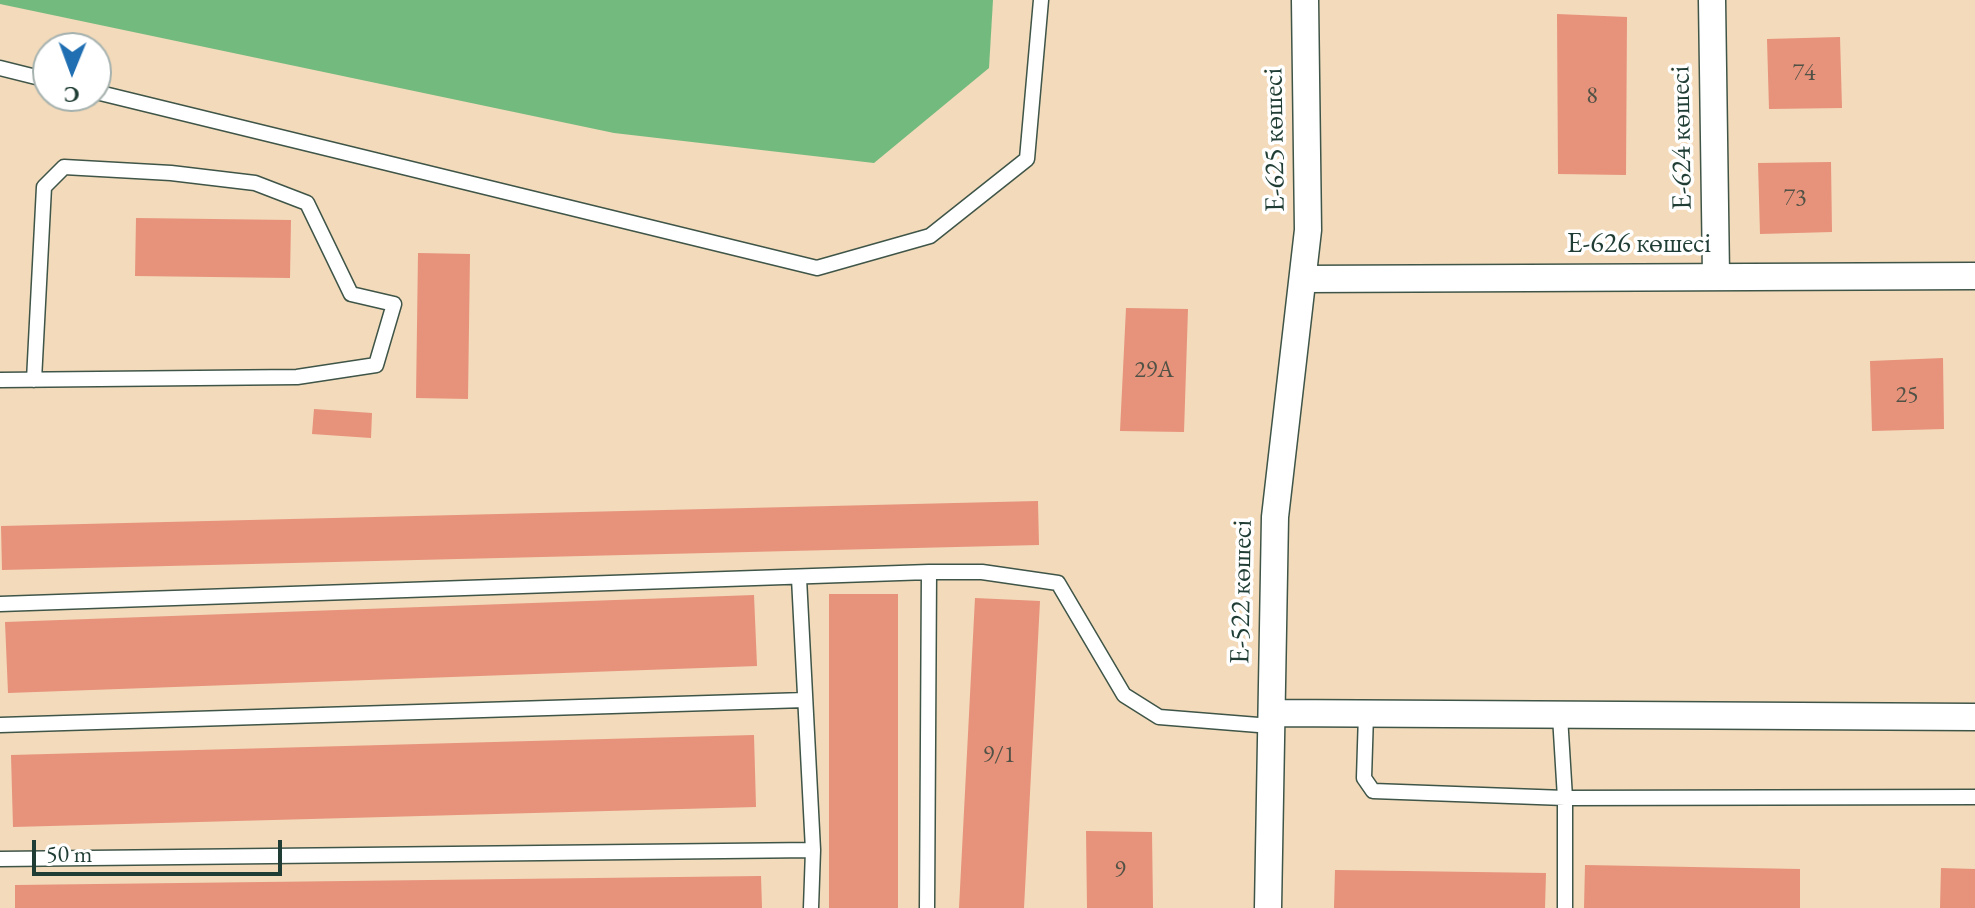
<!DOCTYPE html>
<html>
<head>
<meta charset="utf-8">
<style>
  body { margin:0 }
  #map { position:relative; width:1975px; height:908px; overflow:hidden; background:#f3daba; font-family:"EB Garamond",serif }
  canvas { display:block }
  .north { position:absolute; left:32px; top:32px; width:80px; height:80px; box-sizing:border-box; background:#fff; border:2px solid #a5b1ae; border-radius:50%; rotate:181deg; font-size:22px; font-weight:700; line-height:32px; text-align:center; color:#1f3d34 }
  .north::after { content:''; display:block; margin:auto; width:28px; height:36px; background:#1f6fb2; clip-path:polygon(50% 0,100% 100%,50% 72%,0 100%) }
  .scale { position:absolute; left:32px; top:840px; width:250px; height:36px; box-sizing:border-box; border:4px solid #1f3d34; border-top:0; padding-left:10px; font-size:24px; line-height:28px; white-space:nowrap; color:#1f3d34; -webkit-text-stroke:6px #fff; paint-order:stroke }
</style>
</head>
<body>
<div id="map">
<canvas width="1975" height="908"></canvas>
<div class="north">С</div>
<div class="scale">50 m</div>
</div>
<script>
const ctx = document.querySelector('canvas').getContext('2d');
ctx.lineJoin = 'round';
function fill(path, color) { ctx.fillStyle = color; ctx.fill(path, 'evenodd'); }
const toPath = rows => new Path2D(rows.map(r => 'M' + r).join(''));
function trace(path, color, width, dash) { ctx.strokeStyle = color; ctx.lineWidth = width; ctx.lineCap = dash ? 'butt' : 'round'; ctx.setLineDash(dash || []); ctx.stroke(path); }
function drawText(font, color, halo, rows, align = 'center') {
  ctx.font = font + ' "EB Garamond",serif'; ctx.lineWidth = 7; ctx.setLineDash([]); ctx.textBaseline = 'middle'; ctx.strokeStyle = halo; ctx.fillStyle = color; for (const [text, x, y, turn = 0] of rows) {
    ctx.save(); ctx.translate(x, y); ctx.rotate((+turn || 0) * Math.PI / 180); ctx.textAlign = isNaN(turn) ? turn : align; if (halo) ctx.strokeText(text, 0, 0); ctx.fillText(text, 0, 0); ctx.restore();
  }
}
fill(toPath([
  [0,0,993,0,989,68,874,163,614,133,0,4]
]), '#73ba7f');
fill(toPath([
  [1557,14,1627,17,1626,175,1558,174],
  [1840,37,1842,108,1769,109,1767,39],
  [1831,162,1832,232,1760,234,1758,163],
  [136,218,291,220,290,278,135,276],
  [418,253,470,254,468,399,416,398],
  [1126,308,1188,309,1184,432,1120,431],
  [1943,358,1944,429,1872,431,1870,361],
  [314,409,372,413,371,438,312,434],
  [1038,501,1039,545,2,570,1,526],
  [829,594,898,594,898,908,829,908],
  [754,595,757,666,8,693,5,622],
  [975,598,1040,601,1024,908,959,908],
  [754,735,756,807,13,827,11,755],
  [1086,831,1152,832,1153,908,1087,908],
  [1585,865,1800,869,1800,908,1584,908],
  [1941,868,1975,869,1975,908,1940,908],
  [1335,870,1546,873,1545,908,1334,908],
  [761,876,762,908,15,908,15,885]
]), '#e7927b');
const lane = toPath([
  [0,68,48,80],
  [96,92,817,268,930,236,1027,159,1041,0],
  [0,380,297,377,376,365,394,304,351,294,307,203,255,183,171,173,64,167,44,187,34,380],
  [929,572,982,572,1058,583,1124,695,1159,717,1271,726],
  [799,578,813,850,811,908],
  [0,604,929,572,927,908],
  [1366,714,1364,778,1373,791,1565,798,1975,797],
  [1560,716,1565,798,1565,908],
  [0,725,805,700],
  [0,859,813,850]
]);
const street = toPath([
  [1712,0,1716,275],
  [1304,279,1975,276],
  [1272,713,1975,717],
  [1268,908,1275,517,1308,230,1305,0]
]);
trace(lane, '#3f5548', 17);
trace(street, '#3f5548', 29);
trace(lane, '#fff', 14);
trace(street, '#fff', 26);
drawText('24px', '#515246', null, [
  ["74",1804,73],
  ["8",1592,96],
  ["73",1795,198],
  ["29А",1154,370],
  ["25",1907,395],
  ["9/1",999,755],
  ["9",1120,870]
]);
drawText('28px', '#1f3d34', '#fff', [
  ["Е-624 көшесі",1682,138,-91],
  ["Е-625 көшесі",1275,140,-91],
  ["Е-626 көшесі",1639,244],
  ["Е-522 көшесі",1242,592,-89]
]);
</script>
</body>
</html>
